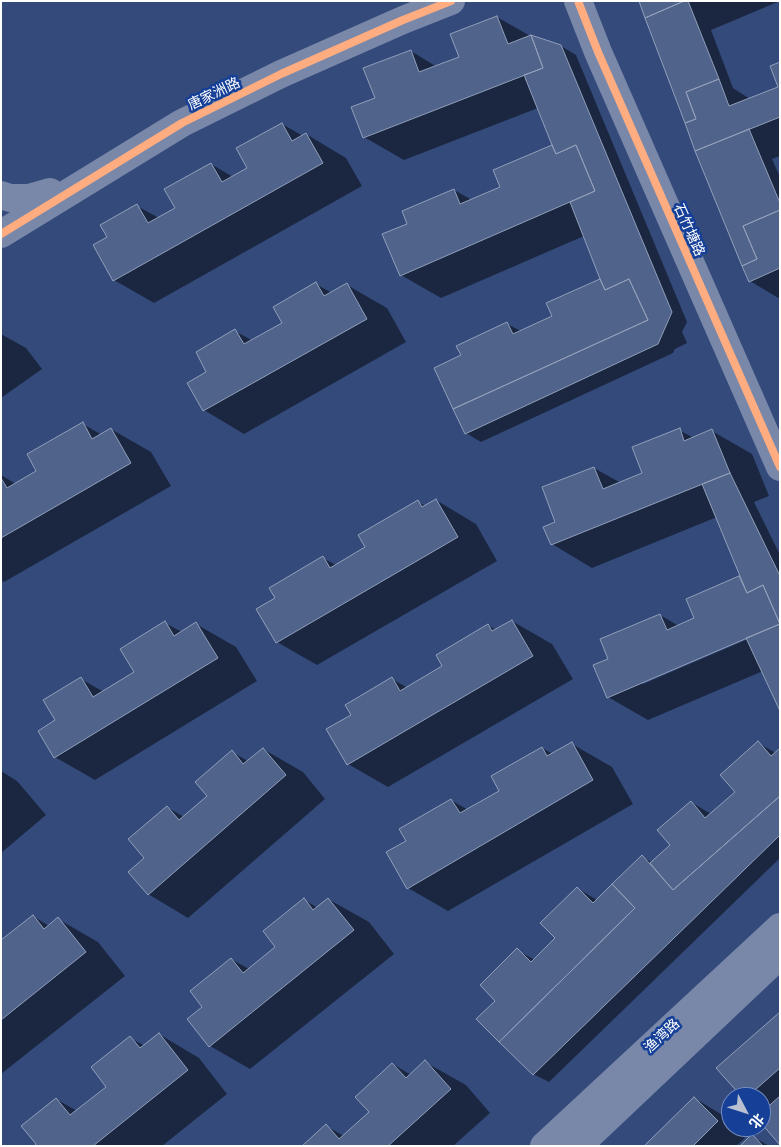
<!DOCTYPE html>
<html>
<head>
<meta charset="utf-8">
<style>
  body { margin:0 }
  #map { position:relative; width:781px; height:1147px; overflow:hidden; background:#334a7b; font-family:Quicksand,"Noto Sans SC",sans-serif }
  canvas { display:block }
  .frame { position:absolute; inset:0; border:2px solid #fff; pointer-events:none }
  .north { position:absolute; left:721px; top:1087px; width:50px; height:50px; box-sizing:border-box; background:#164098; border:1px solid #738cc1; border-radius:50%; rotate:130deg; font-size:14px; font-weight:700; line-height:20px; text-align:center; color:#fff }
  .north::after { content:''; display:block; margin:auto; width:18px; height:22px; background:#b8c0d1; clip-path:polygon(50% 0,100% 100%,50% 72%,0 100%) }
</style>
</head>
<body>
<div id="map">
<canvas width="781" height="1147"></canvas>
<div class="frame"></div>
<div class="north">北</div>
</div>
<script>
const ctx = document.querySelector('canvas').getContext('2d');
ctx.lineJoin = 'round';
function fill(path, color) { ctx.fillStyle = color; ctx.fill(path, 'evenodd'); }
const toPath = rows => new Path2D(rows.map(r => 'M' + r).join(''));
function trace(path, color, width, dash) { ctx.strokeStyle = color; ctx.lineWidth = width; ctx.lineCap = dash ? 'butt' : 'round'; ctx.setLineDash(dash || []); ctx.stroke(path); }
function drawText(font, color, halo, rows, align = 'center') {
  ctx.font = font + ' Quicksand,"Noto Sans SC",sans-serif'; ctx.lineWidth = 5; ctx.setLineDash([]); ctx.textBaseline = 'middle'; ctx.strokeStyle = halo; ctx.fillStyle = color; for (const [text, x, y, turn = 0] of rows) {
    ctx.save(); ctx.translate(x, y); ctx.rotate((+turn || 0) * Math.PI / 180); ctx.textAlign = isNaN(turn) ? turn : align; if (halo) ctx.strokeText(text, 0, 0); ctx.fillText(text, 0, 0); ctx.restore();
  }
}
fill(toPath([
  [640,1,780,1,711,30,733,88,750,99,780,87,780,63,780,156,772,159,780,177,780,299,750,281],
  [497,17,532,37,561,46,576,55,687,322,682,332,687,343,675,349,673,353,481,442,466,433,462,356,507,324,521,331,554,316,603,282,584,236,441,298,401,275,409,224,454,190,472,200,502,187,553,145,538,108,404,160,364,137,376,99,411,51,437,67,460,58],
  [586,173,599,196,597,197],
  [282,124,303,136,306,134,346,158,362,186,154,303,114,280,108,237,137,206,159,218,177,209,211,164,233,177,249,169],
  [316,284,332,293,347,285,387,308,406,342,244,434,204,410,208,372,235,331,253,341,284,323],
  [1,334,26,348,42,369,1,398],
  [83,424,102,435,111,429,151,452,171,486,4,582,1,580,1,475,16,484,38,471],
  [679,430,694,438,712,431,752,454,769,496,754,502,780,555,780,708,763,671,648,720,608,697,610,660,660,615,679,626,696,619,739,577,742,579,717,517,592,568,552,544,557,522,594,468,621,483,644,474],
  [748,637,748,639,643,684,642,682],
  [436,500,476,524,497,561,317,665,277,642,277,598,323,558,336,565,367,548,418,502,426,506],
  [512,621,552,644,573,679,388,787,348,764,352,716,392,679,408,688,444,667,488,625,496,630],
  [165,623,182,632,196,624,236,647,257,681,95,780,55,757,57,720,81,679,104,692,136,673],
  [758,743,776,753,780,750,780,858,549,1082,533,1074,497,1001,517,950,535,960,557,938,577,888,597,900,642,857,653,863,672,846,691,802,711,814,737,792],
  [572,744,612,767,633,804,448,911,408,888,408,841,451,800,468,810,500,791,542,748,553,754],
  [263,749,303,772,325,799,188,918,148,894,146,858,167,807,184,817,209,796,232,752,248,761],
  [1,771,17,781,46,815,1,853],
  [328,899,369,922,394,954,250,1069,210,1046,231,959,249,969,277,947,304,900,318,908],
  [33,916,49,926,58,919,98,942,125,976,1,1074,1,942],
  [780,1014,780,1143,761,1121,761,1114,765,1111,761,1108,761,1097,743,1097],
  [159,1034,199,1058,227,1094,162,1146,36,1146,56,1099,77,1111,108,1087,130,1038,145,1046],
  [425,1062,466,1085,490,1113,453,1146,304,1146,326,1126,344,1136,371,1113,393,1064,411,1075],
  [694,1098,721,1114,731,1124,731,1127,734,1127,745,1138,736,1146,646,1146],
  [752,1136,769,1146,741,1146]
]), '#0007');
const building = toPath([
  [639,1,684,1,645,18,639,1],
  [684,1,688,1,719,79,686,92,696,119,685,123,645,18,684,1],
  [497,16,508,44,531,35,543,68,363,138,351,107,375,98,363,68,411,50,419,72,459,57,450,34,497,16],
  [531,35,561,45,672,312,658,344,465,434,453,409,648,320,629,279,605,290,600,279,570,202,595,191,576,145,556,154,552,145,524,75,543,68,531,35],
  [780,62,780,117,695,151,685,123,696,119,686,92,719,79,729,106,778,87,770,66,780,62],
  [282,123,292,141,306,133,323,163,113,281,93,245,107,237,100,225,137,204,148,223,175,208,164,189,211,163,222,182,247,168,236,148,282,123],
  [749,129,780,203,780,210,743,226,757,259,742,266,695,151,749,129],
  [552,145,556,154,576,145,595,191,400,276,382,234,407,224,402,211,454,189,460,204,500,187,493,170,552,145],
  [780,210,780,268,749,282,742,266,757,259,743,226,780,210],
  [600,279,605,290,629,279,648,320,453,409,434,368,461,355,456,346,507,322,513,334,552,316,546,303,600,279],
  [316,282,324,296,347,283,367,319,203,411,187,383,206,372,196,352,235,329,244,344,282,323,273,307,316,282],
  [83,422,92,439,111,428,131,463,1,538,1,478,7,488,36,471,27,454,83,422],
  [680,428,684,441,712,429,730,473,551,545,543,527,555,522,542,487,594,467,603,489,642,473,632,447,680,428],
  [730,473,780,576,780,711,746,638,780,624,763,585,747,593,702,484,730,473],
  [436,499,458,537,276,643,256,609,275,598,269,588,323,556,330,568,365,547,358,535,418,500,422,507,436,499],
  [739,576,747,593,763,585,780,624,607,698,593,665,608,659,600,639,660,614,667,630,694,618,686,599,739,576],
  [512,620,533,656,347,765,326,729,351,715,345,705,392,677,400,691,442,666,436,655,488,624,492,631,512,620],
  [165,621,174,636,196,622,218,658,54,758,38,731,55,720,43,700,81,677,93,697,134,672,120,649,165,621],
  [758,741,771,756,780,748,780,796,673,890,650,863,670,845,657,830,691,801,705,818,735,792,720,775,758,741],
  [572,742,593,780,407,889,386,852,406,841,399,829,451,799,460,813,499,791,491,776,542,747,547,756,572,742],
  [263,748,286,775,148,895,128,872,144,858,128,839,167,806,179,820,207,796,195,782,232,750,243,764,263,748],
  [780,796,780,835,533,1075,499,1042,635,908,612,884,642,855,673,890,780,796],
  [612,884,635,908,499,1042,476,1019,495,1001,480,985,517,948,531,962,555,938,540,923,577,887,593,903,612,884],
  [304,898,313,910,328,898,354,930,209,1047,187,1019,202,1007,190,991,231,958,243,973,275,947,263,931,304,898],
  [33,915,44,929,58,917,86,952,1,1020,1,940,33,915],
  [780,1012,780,1068,747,1097,742,1097,716,1068,780,1012],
  [159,1033,188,1070,93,1146,34,1146,36,1144,21,1126,56,1098,70,1115,106,1087,91,1067,130,1036,140,1048,159,1033],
  [425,1060,451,1089,388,1146,302,1146,326,1124,339,1139,369,1112,355,1097,392,1063,406,1078,425,1060],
  [780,1096,780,1145,761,1123,761,1113,780,1096],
  [694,1097,718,1121,693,1146,644,1146,694,1097],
  [752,1134,763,1146,740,1146,752,1134]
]);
fill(building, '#50638a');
trace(building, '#919fba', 1);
trace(toPath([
  [578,1,598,52,780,467],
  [1,195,10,198,29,198,50,192],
  [1,234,182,123,281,74,403,20,451,1],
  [544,1146,780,927],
  [578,1146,780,955]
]), '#7988a9', 28);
trace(toPath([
  [578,1,598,52,780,467],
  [1,234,182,123,281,74,403,20,451,1]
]), '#ffac80', 8);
drawText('14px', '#fff', '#164098', [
  ["唐家洲路",214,94,-26],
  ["石竹塘路",689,230,66],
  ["渔湾路",662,1036,-43]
]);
</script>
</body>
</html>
